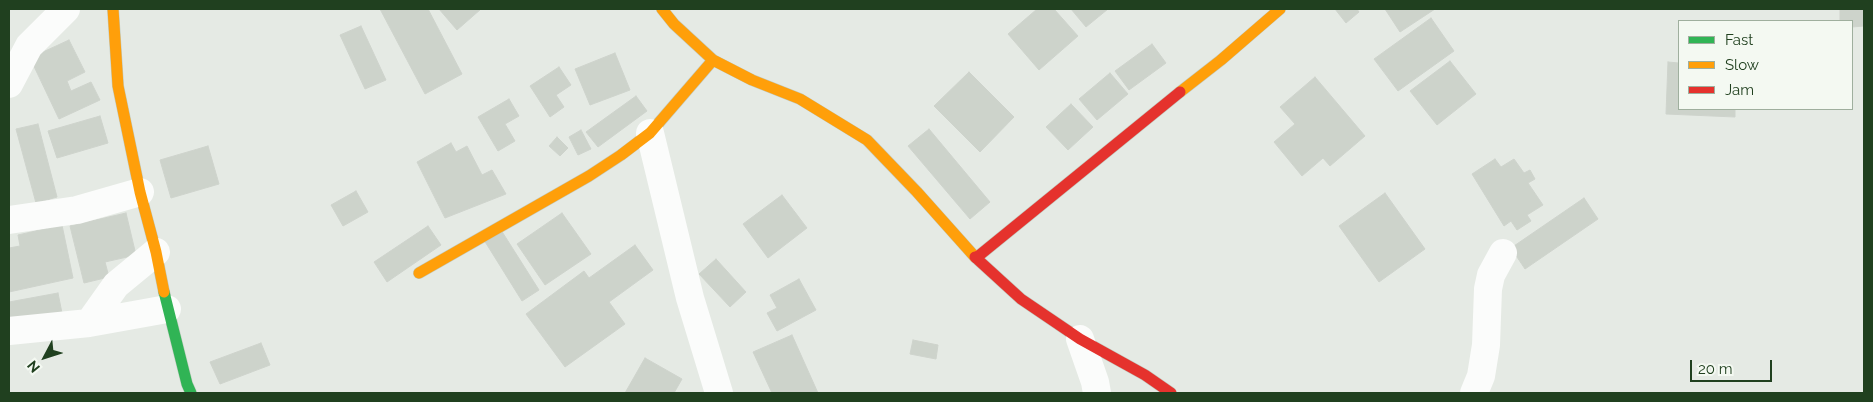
<!DOCTYPE html>
<html>
<head>
<meta charset="utf-8">
<style>
  body { margin:0 }
  #map { position:relative; width:1873px; height:402px; overflow:hidden; background:#e5eae4; font-family:Raleway,sans-serif }
  canvas { display:block }
  .frame { position:absolute; inset:0; border:10px solid #20401f; pointer-events:none }
  .legend { position:absolute; left:1678px; top:20px; width:175px; height:90px; box-sizing:border-box; background:#f4f9f2; border:1px solid #9faf9e; margin:0; padding:6px 9px; list-style:none; font-size:15px; color:#20401f }
  .legend li { display:flex; align-items:center; gap:10px; height:25px }
  .legend b { width:25px; border:1px solid #9faf9e }
  .north { position:absolute; left:20px; top:332px; width:50px; height:50px; -webkit-text-stroke:4px #f4f9f2; paint-order:stroke; rotate:230deg; font-size:14px; font-weight:700; line-height:20px; text-align:center; color:#20401f }
  .north::after { content:''; display:block; margin:auto; width:18px; height:22px; background:#20401f; clip-path:polygon(50% 0,100% 100%,50% 72%,0 100%) }
  .scale { position:absolute; left:1690px; top:360px; width:82px; height:22px; box-sizing:border-box; border:2px solid #20401f; border-top:0; padding-left:6px; font-size:15px; line-height:18px; white-space:nowrap; color:#20401f; -webkit-text-stroke:4px #f4f9f2; paint-order:stroke }
</style>
</head>
<body>
<div id="map">
<canvas width="1873" height="402"></canvas>
<div class="frame"></div>
<ul class="legend">
<li><b style="height:6px;background:#30b455"></b>Fast</li>
<li><b style="height:6px;background:#ff9f0a"></b>Slow</li>
<li><b style="height:6px;background:#e5322d"></b>Jam</li>
</ul>
<div class="north">N</div>
<div class="scale">20 m</div>
</div>
<script>
const ctx = document.querySelector('canvas').getContext('2d');
ctx.lineJoin = 'round';
function fill(path, color) { ctx.fillStyle = color; ctx.fill(path, 'evenodd'); }
const toPath = rows => new Path2D(rows.map(r => 'M' + r).join(''));
function trace(path, color, width, dash) { ctx.strokeStyle = color; ctx.lineWidth = width; ctx.lineCap = dash ? 'butt' : 'round'; ctx.setLineDash(dash || []); ctx.stroke(path); }
const building = toPath([
  [380,9,428,9,462,74,425,94,380,9],
  [439,9,481,9,457,30,439,9],
  [1037,9,1054,9,1078,36,1039,70,1008,34,1037,9],
  [1071,9,1108,9,1086,27,1071,9],
  [1335,9,1357,9,1359,12,1346,23,1335,9],
  [1385,9,1435,9,1400,32,1385,9],
  [1840,9,1864,9,1864,26,1852,27,1852,21,1840,21,1840,9],
  [1431,18,1454,51,1398,91,1374,59,1431,18],
  [361,26,386,80,365,89,340,35,361,26],
  [69,40,85,72,67,81,71,91,91,82,100,100,59,119,30,58,69,40],
  [1152,44,1166,63,1129,90,1115,71,1152,44],
  [615,53,630,90,590,105,575,69,615,53],
  [1450,61,1476,94,1437,125,1410,91,1450,61],
  [1668,62,1679,63,1679,109,1735,109,1735,117,1666,114,1668,62],
  [559,67,571,85,556,95,564,107,550,117,530,86,559,67],
  [969,72,1014,117,980,152,934,106,969,72],
  [1110,73,1128,94,1097,120,1079,99,1110,73],
  [1315,77,1365,136,1330,166,1323,158,1302,176,1274,142,1295,124,1280,107,1315,77],
  [636,96,647,111,598,147,586,132,636,96],
  [509,99,519,116,505,124,515,141,498,151,478,117,509,99],
  [1071,104,1093,127,1068,150,1046,127,1071,104],
  [100,116,108,143,57,158,48,131,100,116],
  [38,124,57,197,36,203,16,129,38,124],
  [929,129,990,202,970,219,908,146,929,129],
  [581,130,591,149,578,155,569,137,581,130],
  [557,137,568,148,560,156,549,146,557,137],
  [451,143,456,152,467,146,482,175,492,170,506,194,445,218,417,162,451,143],
  [208,146,219,184,171,198,160,160,208,146],
  [1495,159,1501,167,1514,159,1524,173,1530,170,1535,179,1528,183,1543,205,1527,215,1531,221,1517,230,1511,221,1504,226,1472,174,1495,159],
  [356,191,368,212,343,226,331,205,356,191],
  [1385,193,1425,249,1379,282,1339,226,1385,193],
  [782,195,807,228,768,258,743,224,782,195],
  [1584,198,1598,219,1525,269,1511,248,1584,198],
  [126,213,136,255,105,262,109,277,84,283,70,226,126,213],
  [562,213,591,254,545,285,517,244,562,213],
  [62,225,73,278,9,292,9,248,20,246,18,235,62,225],
  [428,226,441,245,387,282,374,262,428,226],
  [501,230,539,290,522,301,484,240,501,230],
  [635,245,653,270,609,302,625,324,565,367,526,314,584,271,589,278,635,245],
  [716,259,746,292,730,307,699,274,716,259],
  [799,279,816,310,777,331,767,313,777,308,770,295,799,279],
  [58,293,62,313,9,324,9,302,58,293],
  [792,335,818,393,772,393,753,352,792,335],
  [913,340,938,345,936,359,910,354,913,340],
  [261,343,270,365,220,384,210,362,261,343],
  [645,358,682,379,674,393,625,393,645,358]
]);
fill(building, '#cdd3cb');
trace(building, '#ced3cc', 1);
const fast = toPath([
  [164,292,187,384,191,393]
]);
const slow = toPath([
  [113,9,118,86,140,192,156,252,164,292],
  [662,9,674,24,713,60,752,80,800,99,867,140,917,192,975,257],
  [1180,92,1221,60,1280,9],
  [419,273,589,176,621,155,650,133,713,60]
]);
const jam = toPath([
  [975,257,1021,299,1080,339,1145,375,1171,393],
  [976,258,1180,92]
]);
trace(fast, '#c0cabf', 12);
trace(slow, '#c0cabf', 12);
trace(jam, '#c0cabf', 12);
trace(toPath([
  [9,84,29,46,66,9],
  [650,133,690,298,719,393],
  [9,220,77,210,140,192],
  [89,323,116,285,156,252],
  [9,331,89,323,167,309],
  [1080,339,1095,382,1097,393],
  [1474,393,1481,376,1486,345,1488,289,1491,275,1503,253]
]), '#fbfcfb', 28);
trace(fast, '#30b455', 11);
trace(slow, '#ff9f0a', 11);
trace(jam, '#e5322d', 11);
</script>
</body>
</html>
